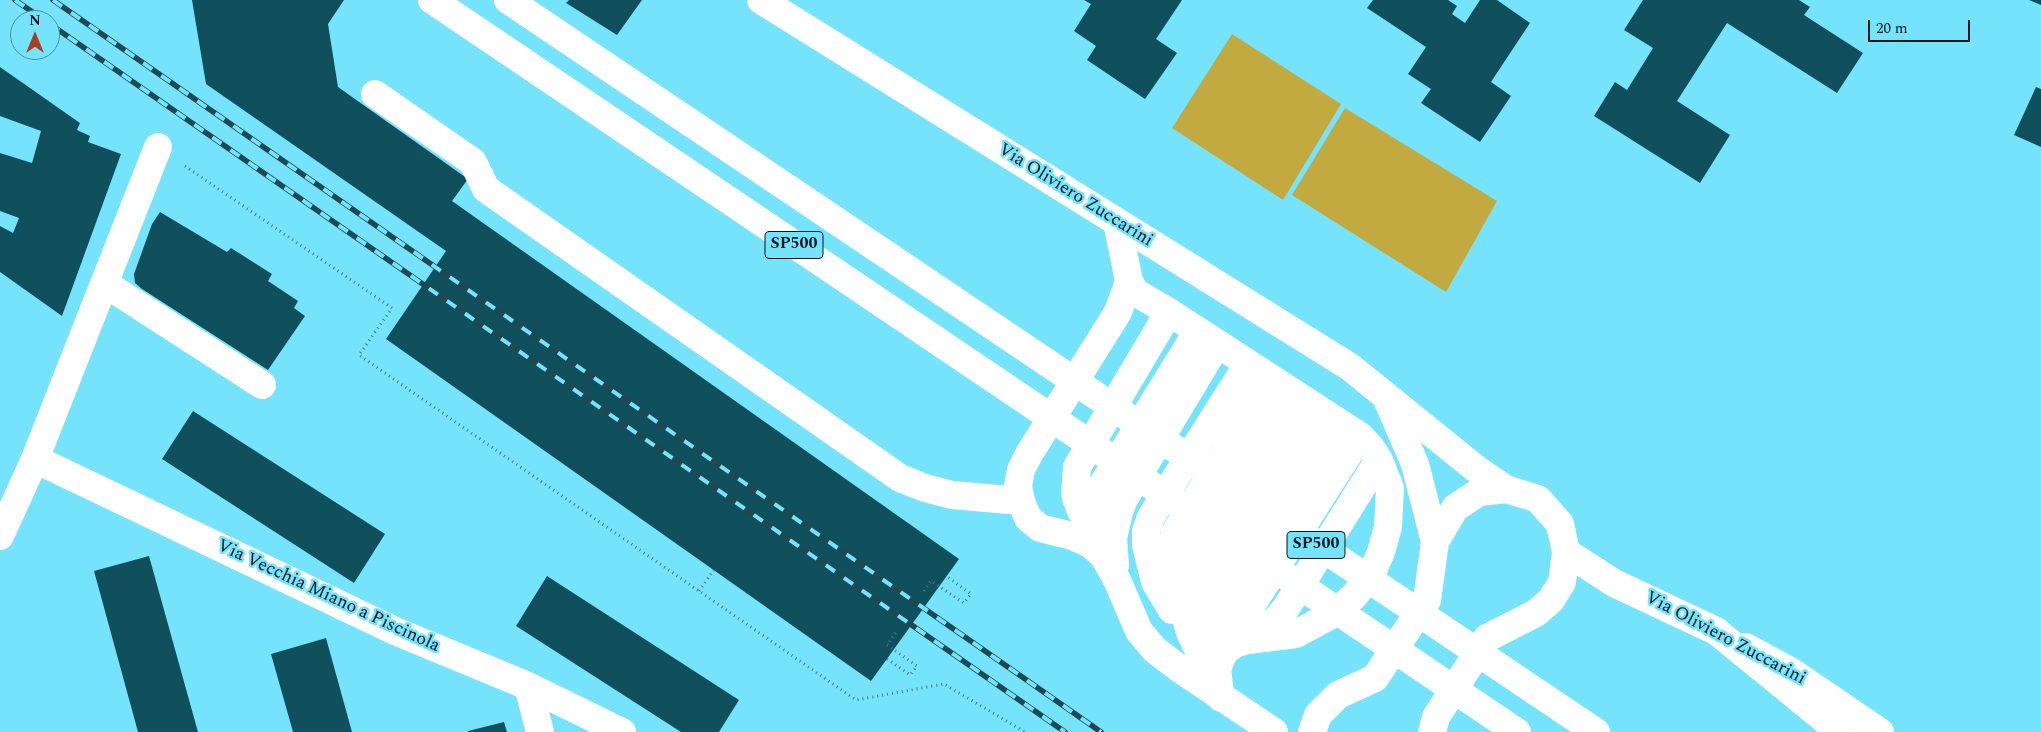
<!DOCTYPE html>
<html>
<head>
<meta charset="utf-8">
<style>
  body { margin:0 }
  #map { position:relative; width:2041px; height:732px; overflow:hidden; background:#76e3fd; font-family:Spectral,serif }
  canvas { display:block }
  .north { position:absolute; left:10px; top:10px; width:50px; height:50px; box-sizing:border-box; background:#76e3fd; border:1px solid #4791a3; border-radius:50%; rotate:0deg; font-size:14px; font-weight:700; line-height:20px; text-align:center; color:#01171c }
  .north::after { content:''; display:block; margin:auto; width:18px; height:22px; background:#a83f23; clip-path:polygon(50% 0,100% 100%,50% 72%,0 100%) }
  .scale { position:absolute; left:1868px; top:20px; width:102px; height:22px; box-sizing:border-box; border:2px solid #01171c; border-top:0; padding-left:6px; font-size:15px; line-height:18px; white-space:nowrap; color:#01171c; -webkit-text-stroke:4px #76e3fd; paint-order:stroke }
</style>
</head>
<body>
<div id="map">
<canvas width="2041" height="732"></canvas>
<div class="north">N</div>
<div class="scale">20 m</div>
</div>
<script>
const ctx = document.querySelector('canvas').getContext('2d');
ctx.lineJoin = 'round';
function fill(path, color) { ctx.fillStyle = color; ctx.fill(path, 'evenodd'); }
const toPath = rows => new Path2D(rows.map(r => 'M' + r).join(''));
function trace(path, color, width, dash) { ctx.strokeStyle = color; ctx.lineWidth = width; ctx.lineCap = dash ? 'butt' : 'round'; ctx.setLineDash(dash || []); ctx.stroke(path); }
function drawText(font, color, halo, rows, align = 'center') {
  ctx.font = font + ' Spectral,serif'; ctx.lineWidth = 5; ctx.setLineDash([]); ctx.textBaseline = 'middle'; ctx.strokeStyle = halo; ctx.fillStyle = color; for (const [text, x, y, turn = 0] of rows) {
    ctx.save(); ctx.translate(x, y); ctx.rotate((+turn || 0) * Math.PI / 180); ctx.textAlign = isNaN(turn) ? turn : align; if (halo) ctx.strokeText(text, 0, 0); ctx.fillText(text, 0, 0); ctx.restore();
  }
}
fill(toPath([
  [1232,34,1341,104,1283,200,1172,128],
  [1345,108,1497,201,1446,292,1292,195]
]), '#c3aa40');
fill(toPath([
  [192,0,344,0,328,24,338,87,468,179,452,201,959,559,871,681,386,339,446,251,206,84],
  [569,0,642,0,617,35,566,3],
  [1084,0,1182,0,1156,39,1177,53,1145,99,1087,60,1096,46,1074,31,1091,4],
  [1373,0,1448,0,1457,6,1452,14,1465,23,1480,0,1497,0,1530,23,1491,82,1511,96,1480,142,1421,103,1431,89,1408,74,1426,47,1367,8],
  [1643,0,1799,0,1810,7,1804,15,1863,53,1837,93,1727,23,1677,101,1730,135,1700,183,1594,116,1615,82,1627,90,1653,48,1624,30],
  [2029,0,2041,0,2041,5],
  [0,67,80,123,77,130,90,136,88,142,121,154,62,316,0,272,0,226,13,233,19,218,0,211,0,153,32,163,41,131,0,116],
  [2036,87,2041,89,2041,147,2014,135],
  [160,212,227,252,231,248,272,274,268,281,298,301,294,308,305,316,268,370,142,289,135,283,134,274,152,224],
  [193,411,385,534,354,583,162,459],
  [149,556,198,732,138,732,94,571],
  [547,576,739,700,719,732,681,732,516,626],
  [326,638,352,732,293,732,271,654],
  [504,722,507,732,468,732,468,731]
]), '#10505d');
trace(toPath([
  [185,166,392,308,359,355,856,700,944,684,1025,732],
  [699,591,714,570],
  [924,591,931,581,964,603,971,594,946,576],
  [887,659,910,675,917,666,887,645,896,632]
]), '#3c7d8d', 3, [1, 4]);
trace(toPath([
  [375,94,473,162,486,189,900,478,925,488,952,495,1021,501],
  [1117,222,1129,281,1135,292,1169,312,1360,436,1371,448,1379,460,1390,488,1388,527,1381,552,1371,575,1354,596,1335,613,1296,634,1248,640,1237,643,1226,650,1221,658,1217,671,1221,698],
  [104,283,262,385],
  [1169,312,1077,467,1075,495,1081,511,1094,527,1103,555,1117,580,1139,631,1155,650,1180,669,1274,732],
  [35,459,395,631,528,686,622,732],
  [1094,527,1095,511,1103,484,1198,331],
  [0,536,35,459,158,147],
  [1103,555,1090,544,1072,536,1040,528,1028,518,1021,501,1018,486,1021,470,1029,454,1118,312,1129,281],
  [1115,565,1113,538,1119,512,1124,499,1217,344],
  [1191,608,1192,561,1196,547,1293,394],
  [1172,610,1155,582,1146,545,1146,531,1151,517,1248,364],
  [1217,632,1217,624,1231,589,1336,421],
  [1248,640,1276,620,1286,608,1379,460],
  [1746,647,1792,672,1880,732],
  [1226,650,1251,606,1360,436],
  [1205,656,1206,615,1211,578,1217,562,1315,407],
  [528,686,540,732],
  [1217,690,1190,632,1174,582,1171,563,1171,547,1175,533,1271,379]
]), '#fff', 28);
trace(toPath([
  [761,0,1350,367,1475,468,1506,489,1538,499,1560,524,1566,552,1562,582,1551,600,1536,613,1487,638,1436,717,1432,732],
  [1386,397,1415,464,1435,542],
  [1566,552,1614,583,1716,631],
  [1312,732,1318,715,1338,695,1375,678,1427,600,1435,542,1455,508,1479,492,1506,489]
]), '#fff', 28);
trace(toPath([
  [432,0,1517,732],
  [508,0,1596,732],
  [1716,631,1840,732]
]), '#fff', 28);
const rail = toPath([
  [15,0,44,20],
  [53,0,1101,732],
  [50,24,1065,732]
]);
trace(rail, '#1e4953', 5.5);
trace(rail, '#76e3fd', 4, [11]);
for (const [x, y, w] of [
  [794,245,58],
  [1316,545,58]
]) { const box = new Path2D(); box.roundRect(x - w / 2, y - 13.5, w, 27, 4); ctx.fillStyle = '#76e3fd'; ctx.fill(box); trace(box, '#01171c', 1); }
drawText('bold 16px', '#01171c', null, [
  ["SP500",794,245],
  ["SP500",1316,545]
]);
drawText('18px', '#01171c', '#76e3fd', [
  ["Via Oliviero Zuccarini",1075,196,32],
  ["Via Vecchia Miano a Piscinola",328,597,25],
  ["Via Oliviero Zuccarini",1725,639,28]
]);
</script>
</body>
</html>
